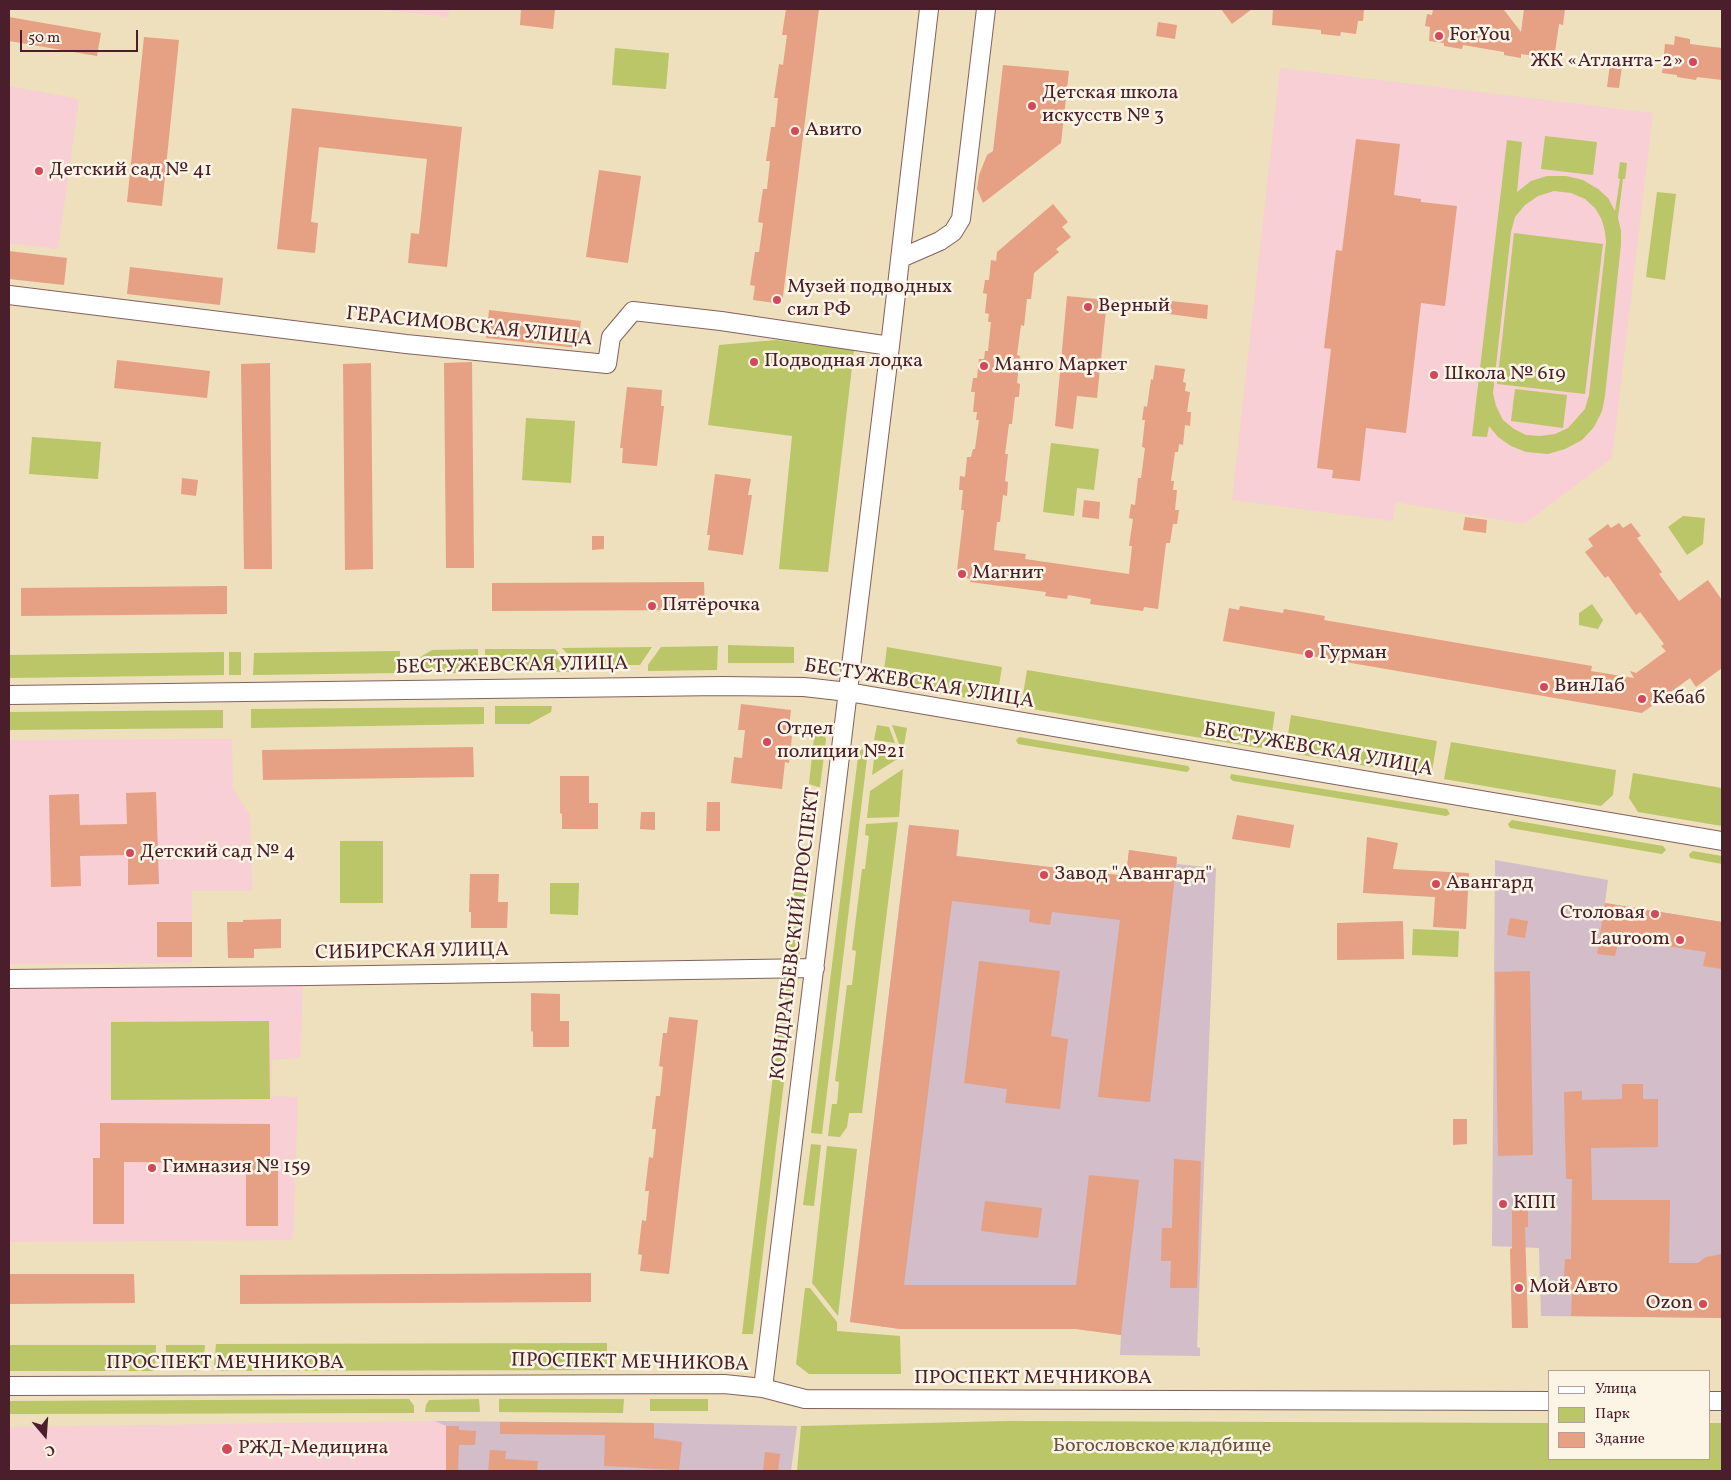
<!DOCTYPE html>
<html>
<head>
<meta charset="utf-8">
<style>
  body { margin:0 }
  #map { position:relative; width:1731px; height:1480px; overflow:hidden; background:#eedfbd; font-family:Vollkorn,serif }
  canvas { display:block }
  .frame { position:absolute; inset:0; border:10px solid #4a1f2b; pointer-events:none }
  .legend { position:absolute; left:1548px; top:1370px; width:162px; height:90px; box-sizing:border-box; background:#fcf5e5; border:1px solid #b59f9b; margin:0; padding:6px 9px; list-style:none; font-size:15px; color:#4a1f2b }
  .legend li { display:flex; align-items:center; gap:10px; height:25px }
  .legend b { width:25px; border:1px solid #b59f9b }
  .north { position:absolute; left:20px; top:1410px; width:50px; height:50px; -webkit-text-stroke:4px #fcf5e5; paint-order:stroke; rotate:162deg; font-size:14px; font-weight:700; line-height:20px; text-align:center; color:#4a1f2b }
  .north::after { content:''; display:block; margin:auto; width:18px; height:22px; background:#4a1f2b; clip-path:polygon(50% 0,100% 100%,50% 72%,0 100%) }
  .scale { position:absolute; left:20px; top:30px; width:118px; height:22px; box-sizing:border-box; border:2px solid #4a1f2b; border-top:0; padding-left:6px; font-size:15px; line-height:18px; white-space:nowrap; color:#4a1f2b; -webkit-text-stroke:4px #fcf5e5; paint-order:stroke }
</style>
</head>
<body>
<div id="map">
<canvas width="1731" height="1480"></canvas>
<div class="frame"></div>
<ul class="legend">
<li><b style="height:6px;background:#fff"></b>Улица</li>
<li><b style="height:14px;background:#bac667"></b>Парк</li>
<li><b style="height:14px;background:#e6a083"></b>Здание</li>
</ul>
<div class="north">С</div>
<div class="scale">50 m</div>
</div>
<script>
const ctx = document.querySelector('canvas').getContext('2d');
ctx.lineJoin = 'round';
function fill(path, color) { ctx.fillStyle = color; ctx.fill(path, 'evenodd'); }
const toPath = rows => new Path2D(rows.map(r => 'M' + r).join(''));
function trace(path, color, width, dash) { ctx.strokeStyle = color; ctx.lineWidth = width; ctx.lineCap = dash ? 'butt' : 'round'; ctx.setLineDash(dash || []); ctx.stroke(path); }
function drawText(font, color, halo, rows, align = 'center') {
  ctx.font = font + ' Vollkorn,serif'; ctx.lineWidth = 5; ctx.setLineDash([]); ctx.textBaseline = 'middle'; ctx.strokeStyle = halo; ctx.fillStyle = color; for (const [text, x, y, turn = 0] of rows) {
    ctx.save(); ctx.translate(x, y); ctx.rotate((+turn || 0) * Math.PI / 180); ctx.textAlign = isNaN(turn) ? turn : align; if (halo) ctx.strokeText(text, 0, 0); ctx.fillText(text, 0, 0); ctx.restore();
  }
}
fill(toPath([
  [376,9,449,9,448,17],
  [1280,68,1653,113,1612,458,1524,524,1396,502,1393,521,1232,500],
  [9,86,79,99,58,249,9,243],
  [232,739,233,788,250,815,252,891,192,891,192,963,9,964,9,740],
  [303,985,300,1058,272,1060,271,1096,298,1097,293,1240,9,1242,9,988],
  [435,1421,446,1426,446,1471,9,1471,9,1427]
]), '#f7cfd4');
fill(toPath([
  [909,825,959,830,957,856,1126,876,1129,850,1177,857,1177,864,1216,868,1197,1347,1200,1348,1200,1356,1120,1355,1121,1335,1076,1329,900,1329,850,1322],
  [1495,860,1608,880,1605,903,1722,922,1722,1318,1541,1316,1539,1248,1492,1246],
  [435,1421,654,1423,797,1426,791,1471,446,1471,446,1426]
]), '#d2bdc8');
fill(toPath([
  [615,48,669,53,666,89,612,85],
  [1545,136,1597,142,1593,175,1541,169],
  [1507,140,1522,142,1517,192,1531,181,1547,176,1566,176,1583,180,1598,189,1608,198,1615,211,1620,179,1618,178,1620,162,1627,163,1625,179,1623,179,1618,218,1621,231,1621,244,1605,396,1602,411,1594,427,1582,440,1565,449,1548,454,1526,452,1511,446,1498,437,1489,426,1487,437,1472,436],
  [1554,191,1571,193,1585,199,1595,208,1602,220,1605,232,1606,242,1589,395,1585,409,1568,428,1555,434,1540,436,1526,435,1514,429,1503,420,1496,406,1493,393,1511,232,1515,217,1525,205,1538,196],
  [1657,192,1676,194,1665,280,1646,277],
  [1514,233,1603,244,1585,394,1497,384],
  [776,340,854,350,828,572,779,569,792,436,708,425,719,345],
  [1515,389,1567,395,1563,428,1511,421],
  [526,418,575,421,571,483,522,480],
  [32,437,101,442,98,479,29,474],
  [1051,443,1099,449,1094,490,1077,488,1074,516,1043,512],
  [1683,516,1705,518,1703,544,1687,555,1668,527],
  [1592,604,1603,620,1598,629,1579,625,1579,613],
  [728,645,794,647,794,663,728,663],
  [718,646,717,670,648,671,648,665,661,647],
  [652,647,640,665,578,665,562,648],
  [887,647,1002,667,996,703,897,686,898,675,888,674,884,670],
  [478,649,478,673,413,673,415,664,422,656,432,650],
  [485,649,555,649,570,666,570,672,517,672,517,665,512,665,512,660,499,660,499,665,485,665],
  [400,651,400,673,253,675,254,653],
  [224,652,224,675,9,678,9,655],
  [229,652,241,652,241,675,229,675],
  [1027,670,1275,712,1271,740,1264,747,1259,748,1021,707],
  [495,706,552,706,551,712,529,724,495,724],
  [484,707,484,724,251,728,251,709],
  [223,710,223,728,9,730,9,712],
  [1291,715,1437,741,1431,777,1296,754,1292,751,1287,741],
  [877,725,889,727,895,743,874,740],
  [892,725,907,728,904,745,899,744],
  [817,734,824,735,826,739,820,787,818,787,809,784,814,737],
  [1019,737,1188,766,1190,769,1187,772,1018,744,1016,740],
  [1451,742,1616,770,1613,795,1601,806,1444,779],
  [859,749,868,750,822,1134,811,1133],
  [875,751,876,751,902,756,872,775],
  [903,769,899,817,867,818,870,791],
  [1633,773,1722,788,1722,826,1638,812,1629,798],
  [1231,774,1447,809,1450,814,1446,816,1233,781,1230,778],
  [1512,820,1663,846,1666,850,1662,854,1510,828,1508,824],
  [898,822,862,1113,849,1113,847,1127,840,1137,828,1136,832,1104,837,1104,839,1082,835,1081,847,985,852,985,856,951,852,950,862,869,865,869,869,836,865,835,866,824],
  [340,841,383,841,383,903,340,903],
  [1693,851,1722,856,1722,864,1690,858,1689,854],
  [550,883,579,883,578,915,550,914],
  [795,883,807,884,799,958,786,964],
  [1413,929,1459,931,1458,957,1412,955],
  [785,975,797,976,753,1334,742,1334],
  [269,1021,270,1099,111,1100,111,1022],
  [811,1144,821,1145,814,1206,803,1205],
  [827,1146,857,1149,838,1316,812,1283],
  [805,1288,810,1288,837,1322,837,1331,900,1336,901,1374,809,1374,796,1364],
  [607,1343,607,1370,217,1371,214,1365,216,1344],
  [9,1345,156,1345,155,1371,9,1371],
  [166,1345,205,1345,203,1365,200,1371,166,1370],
  [409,1399,414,1406,414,1413,9,1414,9,1401],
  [479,1399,480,1412,425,1412,426,1405,429,1400],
  [499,1399,624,1399,623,1413,499,1412],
  [650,1399,708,1399,708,1411,650,1411],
  [1007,1421,1550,1423,1550,1459,1710,1459,1710,1423,1722,1423,1722,1471,797,1471,801,1426]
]), '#bac667');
fill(toPath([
  [521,9,555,9,553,29,520,25],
  [786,9,819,9,782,304,753,300,755,286,750,285,755,252,759,252,763,223,758,222,763,189,767,189,770,161,766,161,771,127,775,127,778,98,774,98,779,64,783,65,787,35,782,35],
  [1221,9,1252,9,1232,24],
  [1273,9,1364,9,1363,21,1358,21,1356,34,1341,32,1340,36,1321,34,1321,30,1272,25],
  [1433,9,1493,9,1504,10,1521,32,1524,9,1565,9,1563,25,1559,24,1554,59,1521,54,1521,58,1504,55,1504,52,1463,45,1462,49,1444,46,1444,43,1429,41,1430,27,1425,26,1427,14,1432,15],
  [9,17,101,33,97,56,9,41],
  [1158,22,1177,25,1175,39,1156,36],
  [1675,36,1690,39,1690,44,1722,48,1722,80,1697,77,1696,80,1677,77,1677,75,1662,73,1665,44,1674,45],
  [144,37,179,40,162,206,127,202],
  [1611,57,1623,59,1619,88,1607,87],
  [1003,65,1069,71,1061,143,983,203,977,189,979,175,987,155,993,151],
  [292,108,462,127,447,267,408,263,411,233,419,234,427,159,319,147,311,222,318,223,315,253,277,249],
  [1356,139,1400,144,1394,195,1421,199,1421,202,1457,206,1445,306,1421,303,1406,433,1366,428,1360,481,1332,478,1333,470,1317,468,1331,349,1324,348,1336,250,1342,251],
  [599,170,641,176,628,263,586,257],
  [1053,204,1068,222,1062,227,1071,237,1056,249,1059,252,1034,273,1031,299,1027,299,1024,326,1021,325,1017,355,1020,356,1017,383,1020,384,1019,397,1015,397,1012,424,1009,424,1005,454,1008,454,1005,481,1008,482,1007,496,1003,495,1000,522,997,522,994,550,1026,554,1025,559,1129,574,1132,546,1129,546,1133,519,1129,518,1131,504,1135,505,1138,478,1141,478,1145,448,1142,447,1145,420,1142,420,1144,406,1147,407,1151,379,1153,380,1155,365,1185,369,1183,382,1186,383,1185,391,1190,392,1187,412,1191,412,1190,426,1185,425,1183,445,1179,444,1178,452,1175,452,1171,481,1174,481,1173,490,1177,490,1175,510,1179,510,1177,524,1173,524,1170,543,1166,543,1158,609,1144,607,1143,611,1090,604,1091,599,1068,595,1067,599,1045,596,1046,592,970,582,971,579,961,577,957,571,964,510,961,510,963,490,959,490,960,476,965,477,967,457,971,457,973,449,975,449,979,420,976,420,977,412,973,412,975,392,971,392,973,378,977,378,979,359,984,359,985,351,988,351,991,322,988,322,989,314,985,313,987,294,983,293,985,280,989,280,991,260,996,261,997,252],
  [9,251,67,258,64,285,9,279],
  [130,267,223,278,220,305,127,294],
  [1067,296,1107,300,1097,398,1077,396,1073,429,1055,426],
  [1162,300,1208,305,1207,319,1161,313],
  [489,310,581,321,578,348,486,338],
  [117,360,210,371,207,398,114,388],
  [472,362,474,568,446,568,444,363],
  [270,363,272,569,244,569,241,364],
  [371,363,373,569,345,570,343,364],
  [627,387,662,390,661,406,664,406,657,466,622,463,623,448,620,448],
  [715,474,751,479,748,495,752,495,743,555,708,550,710,535,707,535],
  [182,478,198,480,196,496,181,494],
  [1084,500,1100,502,1099,519,1082,517],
  [1465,517,1487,520,1486,533,1463,530],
  [1619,523,1623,528,1631,523,1641,536,1637,538,1662,572,1659,574,1679,601,1708,580,1722,600,1722,668,1696,687,1690,678,1642,713,1223,641,1229,608,1239,610,1240,606,1283,613,1284,609,1325,616,1324,620,1592,666,1591,671,1634,678,1630,671,1636,673,1666,651,1661,646,1664,644,1640,612,1636,615,1608,576,1605,578,1585,552,1593,546,1588,539,1608,524,1611,528],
  [592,536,604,536,604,549,592,550],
  [704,582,705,610,492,611,492,583],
  [227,586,227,614,21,616,21,588],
  [741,704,791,710,788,735,792,736,789,763,785,762,782,789,731,783,734,757,742,758,745,730,738,730],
  [473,747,474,777,263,780,262,750],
  [560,776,589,776,589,803,598,803,598,829,562,829,562,814,560,813],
  [156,792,159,884,128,885,128,855,80,856,81,886,51,887,49,795,79,794,80,825,127,824,126,793],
  [707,802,720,802,720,831,706,831],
  [641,812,655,812,655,830,640,829],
  [1237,815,1294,825,1290,848,1232,839],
  [909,825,959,830,956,856,1126,876,1129,850,1177,857,1150,1102,1098,1097,1120,920,1052,912,1050,925,1029,922,1030,910,952,901,904,1285,1076,1285,1089,1175,1139,1180,1121,1335,1076,1329,900,1329,850,1322],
  [1367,837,1398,843,1393,869,1469,873,1466,929,1433,927,1435,897,1363,893],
  [470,874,499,874,498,902,508,902,507,928,471,928,471,912,469,912],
  [1605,903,1722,922,1722,969,1703,966,1706,952,1619,939,1615,956,1597,954],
  [1510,918,1528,921,1525,938,1507,935],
  [281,919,281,948,254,949,254,958,228,958,227,922,243,922,243,920],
  [1403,921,1404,959,1337,960,1337,923],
  [157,922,192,922,192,957,157,957],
  [979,961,1060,971,1051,1036,1068,1039,1060,1109,1005,1103,1007,1089,964,1083],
  [1530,971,1533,1155,1498,1156,1495,972],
  [531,993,560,994,560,1021,569,1021,569,1047,533,1047,533,1032,531,1031],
  [669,1017,698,1020,669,1274,640,1271,642,1255,638,1254,642,1220,646,1221,649,1191,645,1191,649,1157,653,1158,656,1129,652,1129,656,1096,660,1096,663,1067,659,1066,663,1033,667,1033],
  [1622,1084,1643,1084,1643,1099,1658,1099,1658,1147,1591,1148,1592,1200,1670,1200,1669,1263,1698,1263,1706,1257,1722,1254,1722,1318,1571,1316,1572,1294,1563,1294,1565,1259,1571,1259,1572,1179,1566,1179,1564,1092,1582,1091,1582,1100,1622,1099],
  [1453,1119,1467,1119,1467,1144,1453,1145],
  [100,1123,270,1124,270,1159,278,1159,278,1226,246,1226,246,1163,124,1162,124,1224,93,1224,93,1158,100,1158],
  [1174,1159,1201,1161,1197,1288,1170,1288,1171,1261,1161,1261,1162,1228,1172,1228],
  [985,1201,1042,1208,1038,1238,981,1231],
  [1512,1206,1528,1206,1528,1227,1525,1227,1528,1328,1512,1328,1510,1249,1512,1248],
  [591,1273,591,1302,240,1304,240,1275],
  [9,1274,134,1274,135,1303,9,1304],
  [500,1422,654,1423,654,1438,682,1442,679,1470,604,1466,605,1435,500,1434],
  [446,1426,459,1426,459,1430,476,1431,475,1445,459,1445,458,1471,446,1471],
  [490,1450,506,1451,505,1459,538,1461,537,1471,488,1471],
  [765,1452,780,1454,778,1471,763,1471]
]), '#e6a083');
const minor = toPath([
  [901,258,940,241,953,232,961,219,986,9],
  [9,295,406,344,607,364,611,337,633,311,721,321,890,346],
  [9,695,722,686,804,687,848,692,1722,841],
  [9,979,308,976,815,968],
  [9,1386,724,1384,763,1388,805,1399,1550,1401],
  [763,1388,890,346,929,9],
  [1710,1401,1722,1401]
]);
trace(minor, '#83625e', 20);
trace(minor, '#fff', 18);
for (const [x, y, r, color] of [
  [1439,36,5,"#d1495b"],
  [1693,62,5,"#d1495b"],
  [1032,106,5,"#d1495b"],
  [795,131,5,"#d1495b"],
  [39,171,5,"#d1495b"],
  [777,300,5,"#d1495b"],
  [1088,307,5,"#d1495b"],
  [754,362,5,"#d1495b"],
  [984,366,5,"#d1495b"],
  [1434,375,5,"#d1495b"],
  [962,574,5,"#d1495b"],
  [652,606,5,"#d1495b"],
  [1309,654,5,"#d1495b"],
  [1544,687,5,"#d1495b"],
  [1642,699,5,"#d1495b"],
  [767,742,5,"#d1495b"],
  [130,853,5,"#d1495b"],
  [1044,875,5,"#d1495b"],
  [1436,884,5,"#d1495b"],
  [1655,914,5,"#d1495b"],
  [1680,940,5,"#d1495b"],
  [152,1168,5,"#d1495b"],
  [1503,1204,5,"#d1495b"],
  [1519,1288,5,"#d1495b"],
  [1703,1304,5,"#d1495b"],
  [227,1449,6,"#d1495b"]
]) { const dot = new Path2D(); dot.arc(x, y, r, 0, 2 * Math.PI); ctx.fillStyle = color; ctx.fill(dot); trace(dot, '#fcf5e5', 2); }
drawText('20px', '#4a1f2b', '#fcf5e5', [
  ["ForYou",1449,36],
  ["ЖК «Атланта-2»",1683,62,"right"],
  ["Детская школа",1042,94],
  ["искусств № 3",1042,117],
  ["Авито",805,131],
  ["Детский сад № 41",49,171],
  ["Музей подводных",787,288],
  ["сил РФ",787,311],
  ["Верный",1098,307],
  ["Подводная лодка",764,362],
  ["Манго Маркет",994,366],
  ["Школа № 619",1444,375],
  ["Магнит",972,574],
  ["Пятёрочка",662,606],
  ["Гурман",1319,654],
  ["ВинЛаб",1554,687],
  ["Кебаб",1652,699],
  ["Отдел",777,730],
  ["полиции №21",777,753],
  ["Детский сад № 4",140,853],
  ["Завод \"Авангард\"",1054,875],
  ["Авангард",1446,884],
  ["Столовая",1645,914,"right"],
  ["Lauroom",1670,940,"right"],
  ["Гимназия № 159",162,1168],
  ["КПП",1513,1204],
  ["Мой Авто",1529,1288],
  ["Ozon",1693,1304,"right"],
  ["РЖД-Медицина",238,1449]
], 'left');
drawText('20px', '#4a1f2b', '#fcf5e5', [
  ["ГЕРАСИМОВСКАЯ УЛИЦА",469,328,6],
  ["БЕСТУЖЕВСКАЯ УЛИЦА",512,667,-1],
  ["БЕСТУЖЕВСКАЯ УЛИЦА",919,685,9],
  ["БЕСТУЖЕВСКАЯ УЛИЦА",1318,751,10],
  ["КОНДРАТЬЕВСКИЙ ПРОСПЕКТ",797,934,-83],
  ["СИБИРСКАЯ УЛИЦА",412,953,-1],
  ["ПРОСПЕКТ МЕЧНИКОВА",225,1364],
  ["ПРОСПЕКТ МЕЧНИКОВА",630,1364,1],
  ["ПРОСПЕКТ МЕЧНИКОВА",1033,1379]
]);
drawText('20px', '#6c513d', '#fcf5e5', [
  ["Богословское кладбище",1162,1447]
]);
</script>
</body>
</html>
